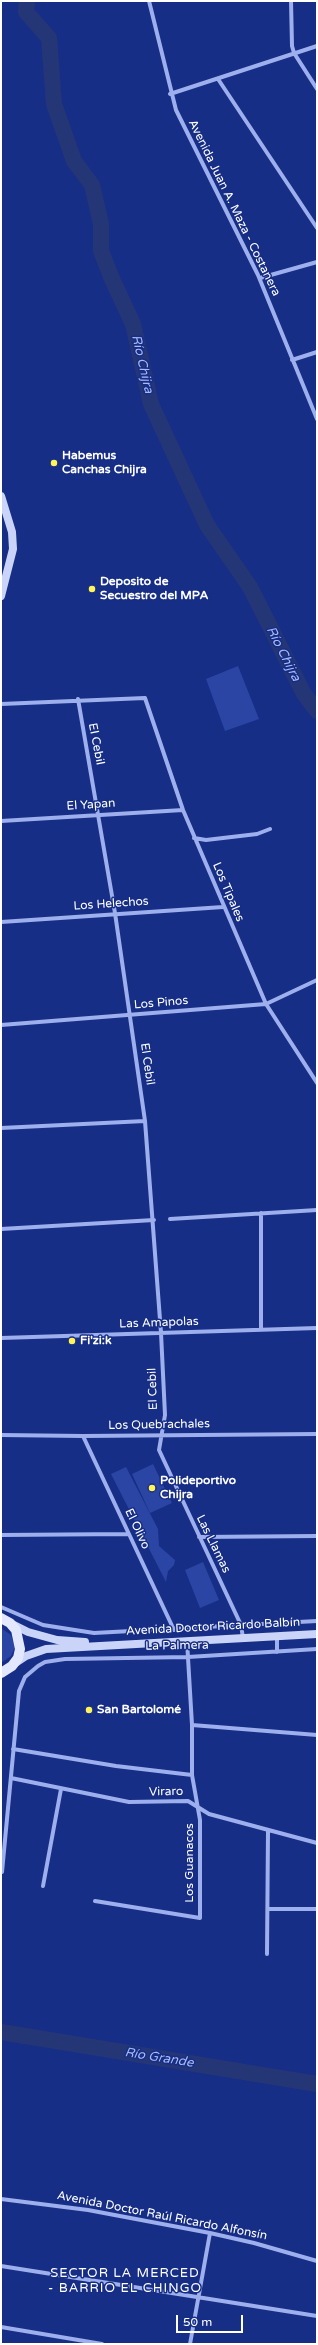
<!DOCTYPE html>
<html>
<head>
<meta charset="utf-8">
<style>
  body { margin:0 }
  #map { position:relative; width:318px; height:2345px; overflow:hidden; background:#172e86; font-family:"Varela Round",sans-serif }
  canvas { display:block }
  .frame { position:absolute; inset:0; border:2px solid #fff; pointer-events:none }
  .scale { position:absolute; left:176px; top:2315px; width:67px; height:18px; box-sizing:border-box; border:2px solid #fff; border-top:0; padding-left:5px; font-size:12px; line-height:14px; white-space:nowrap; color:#fff; -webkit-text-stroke:3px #172e86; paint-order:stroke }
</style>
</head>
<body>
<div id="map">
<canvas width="318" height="2345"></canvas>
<div class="frame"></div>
<div class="scale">50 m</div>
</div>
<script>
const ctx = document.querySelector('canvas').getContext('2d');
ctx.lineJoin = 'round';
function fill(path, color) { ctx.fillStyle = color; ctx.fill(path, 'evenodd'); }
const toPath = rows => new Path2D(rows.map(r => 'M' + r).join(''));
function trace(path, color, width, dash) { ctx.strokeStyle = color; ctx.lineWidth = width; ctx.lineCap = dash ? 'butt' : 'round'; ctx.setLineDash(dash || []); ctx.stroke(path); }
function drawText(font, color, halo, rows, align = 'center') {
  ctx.font = font + ' "Varela Round",sans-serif'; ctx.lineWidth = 3; ctx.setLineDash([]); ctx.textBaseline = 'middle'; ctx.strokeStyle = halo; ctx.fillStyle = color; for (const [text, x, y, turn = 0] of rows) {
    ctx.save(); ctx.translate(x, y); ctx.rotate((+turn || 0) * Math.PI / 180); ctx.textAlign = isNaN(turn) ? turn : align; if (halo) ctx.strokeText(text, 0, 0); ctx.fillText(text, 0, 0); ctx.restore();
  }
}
fill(toPath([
  [238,666,259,719,225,731,206,679],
  [153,1464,172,1503,150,1513,132,1474],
  [126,1467,158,1529,159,1546,175,1560,174,1565,168,1571,166,1582,111,1474],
  [203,1562,219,1600,200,1608,185,1570],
  [1,1628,11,1635,15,1647,11,1656,1,1663]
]), '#2a45a4');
trace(toPath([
  [27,1,26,12,49,38,54,104,74,161,92,185,101,224,101,251,112,279,133,324,151,404,207,525,250,587,304,694,317,711],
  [1,2032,317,2084]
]), '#253677', 16);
trace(toPath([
  [149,1,176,110,258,275,317,419],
  [291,1,292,46,294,53,317,89],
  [218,79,317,228],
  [170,94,317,46],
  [260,278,317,262],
  [292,360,317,352],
  [78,699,115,913,145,1121,161,1333,165,1415,159,1450,241,1625,243,1638],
  [1,704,145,698,183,810,266,1004,317,1083],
  [1,821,183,810],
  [194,838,206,840,257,834,270,829],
  [1,922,223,907],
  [1,1025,266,1004,317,980],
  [1,1128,145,1121],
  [170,1219,317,1210],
  [1,1229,154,1220],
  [261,1329,261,1213],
  [1,1338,317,1328],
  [1,1435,83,1436,317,1434],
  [83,1436,174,1630],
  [1,1535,128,1534],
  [199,1537,317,1536],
  [1,1607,43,1625,94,1633,317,1621],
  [277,1636,277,1652],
  [192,1725,317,1735],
  [13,1749,116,1766,192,1775],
  [11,1778,129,1802,188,1801,209,1814,317,1843],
  [2,1872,19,1691,25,1677,38,1666,45,1662,65,1659,188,1657,317,1649],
  [43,1886,61,1789],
  [95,1901,200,1918,200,1820,192,1775,192,1725,187,1641],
  [268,1909,317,1909],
  [267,1954,268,1831],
  [1,2199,88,2210,210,2233,254,2243,317,2261],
  [1,2266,317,2316],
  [1,2327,102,2344],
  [190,2344,210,2233]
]), '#9dafed', 4);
trace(toPath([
  [1,496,12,532,13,549,1,596],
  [12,1624,28,1632,57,1640,85,1642],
  [14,1664,26,1656,46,1649,317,1634]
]), '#cad4f9', 8);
trace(toPath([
  [1,1618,10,1623,16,1630,20,1649,18,1658,12,1666,1,1673]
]), '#e3e8ff', 10);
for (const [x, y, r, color] of [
  [54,463,4,"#fff559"],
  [92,589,4,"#fff559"],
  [72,1341,4,"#fff559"],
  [152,1488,4,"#fff559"],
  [89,1710,4,"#fff559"]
]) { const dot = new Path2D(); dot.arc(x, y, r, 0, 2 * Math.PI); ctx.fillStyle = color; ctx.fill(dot); trace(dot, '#172e86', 1.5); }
drawText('12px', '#fff', '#172e86', [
  ["Avenida Juan A. Maza - Costanera",234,208,64],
  ["El Cebil",96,744,79],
  ["El Yapan",91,805,-4],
  ["Los Tipales",228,892,67],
  ["Los Helechos",111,904,-4],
  ["Los Pinos",161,1003,-5],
  ["El Cebil",147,1064,82],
  ["Las Amapolas",159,1323,-2],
  ["El Cebil",153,1389,-92],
  ["Los Quebrachales",159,1425,-1],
  ["El Olivo",137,1529,65],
  ["Las Llamas",213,1544,64],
  ["Avenida Doctor Ricardo Balbín",213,1627,-3],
  ["La Palmera",177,1646,-1],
  ["Viraro",166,1792,-1],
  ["Los Guanacos",190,1863,-90],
  ["Avenida Doctor Raúl Ricardo Alfonsín",162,2216,11]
]);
drawText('bold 12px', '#fff', '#172e86', [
  ["Habemus",62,456],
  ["Canchas Chijra",62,470],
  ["Deposito de",100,582],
  ["Secuestro del MPA",100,596],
  ["Fi'zi:k",80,1341],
  ["Polideportivo",160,1481],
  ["Chijra",160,1495],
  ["San Bartolomé",97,1710]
], 'left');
drawText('italic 13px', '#a9baf5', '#172e86', [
  ["Río Chijra",142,364,77],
  ["Río Chijra",283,654,63],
  ["Río Grande",159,2058,9]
]);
ctx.letterSpacing = '1px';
drawText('13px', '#fff', '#172e86', [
  ["SECTOR LA MERCED",125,2274],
  ["- BARRIO EL CHINGO",125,2289]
]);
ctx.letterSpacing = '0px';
</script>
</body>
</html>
